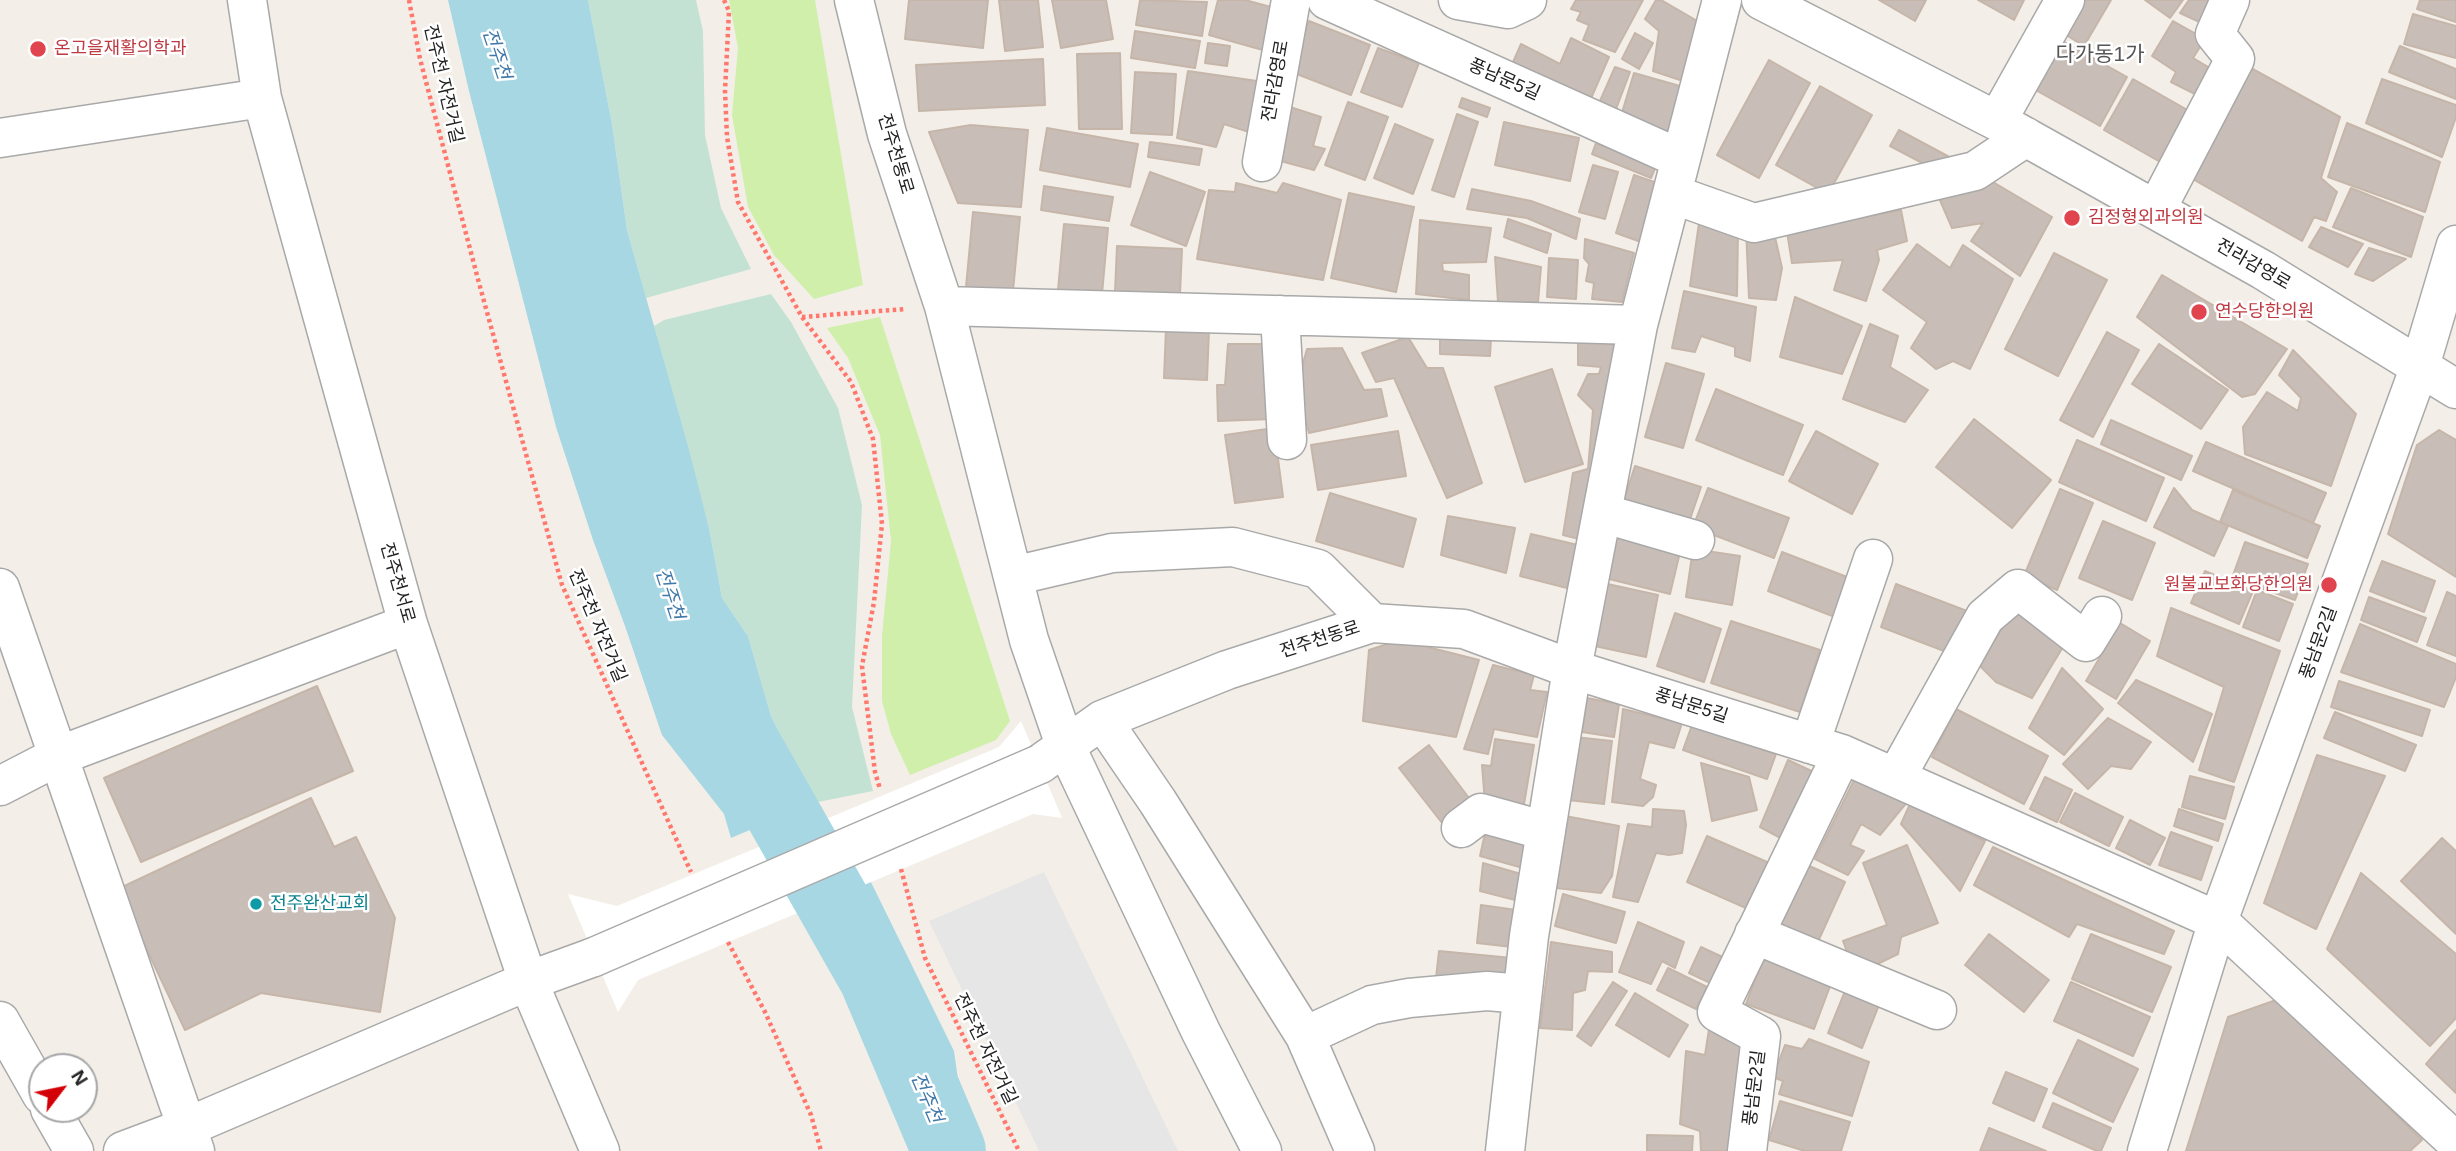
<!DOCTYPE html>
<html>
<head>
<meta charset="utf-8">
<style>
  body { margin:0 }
  #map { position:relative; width:2456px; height:1151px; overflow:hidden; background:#f3efe8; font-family:Arial,sans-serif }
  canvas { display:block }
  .north { position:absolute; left:28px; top:1053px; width:70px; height:70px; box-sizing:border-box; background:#fff; border:2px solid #a7a7a7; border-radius:50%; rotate:58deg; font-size:19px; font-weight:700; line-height:28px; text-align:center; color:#222 }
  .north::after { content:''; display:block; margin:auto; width:24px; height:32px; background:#d40007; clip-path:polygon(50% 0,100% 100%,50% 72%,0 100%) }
</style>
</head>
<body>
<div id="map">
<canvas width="2456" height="1151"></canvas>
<div class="north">N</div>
</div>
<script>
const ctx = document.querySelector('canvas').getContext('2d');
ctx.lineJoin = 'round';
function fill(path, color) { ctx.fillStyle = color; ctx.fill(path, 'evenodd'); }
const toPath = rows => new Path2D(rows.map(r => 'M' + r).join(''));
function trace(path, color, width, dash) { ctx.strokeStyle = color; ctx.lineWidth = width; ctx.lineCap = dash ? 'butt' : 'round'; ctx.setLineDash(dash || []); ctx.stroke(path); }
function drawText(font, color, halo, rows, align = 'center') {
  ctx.font = font + ' Arial,"Noto Sans KR",sans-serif'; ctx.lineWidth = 5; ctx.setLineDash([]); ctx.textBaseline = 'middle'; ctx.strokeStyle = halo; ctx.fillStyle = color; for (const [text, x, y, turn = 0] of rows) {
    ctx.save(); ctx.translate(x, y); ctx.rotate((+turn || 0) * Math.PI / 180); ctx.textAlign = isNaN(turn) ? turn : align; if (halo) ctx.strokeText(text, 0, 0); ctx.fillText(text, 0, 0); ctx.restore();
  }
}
fill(toPath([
  [729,0,815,0,863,285,814,299,774,255,748,207,732,115,738,48],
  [880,317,1010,721,996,740,910,775,891,734,882,701,882,636,891,541,880,435,848,358,827,328]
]), '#cfefab');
fill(toPath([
  [588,0,696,0,703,31,705,135,721,208,751,269,646,298,627,230,612,124],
  [771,294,791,322,838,408,862,505,852,707,873,791,813,803,771,716,748,636,722,598,709,528,654,326,664,320]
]), '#c4e2d3');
fill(toPath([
  [1044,872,1178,1151,1039,1151,929,921]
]), '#e6e6e6');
fill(toPath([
  [448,0,588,0,612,124,627,230,689,450,709,528,722,598,748,636,771,716,813,803,731,838,724,814,662,735,625,626,593,540,556,427,469,91],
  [865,870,954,1051,968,1151,931,1151,899,1053,880,1009,835,939,795,897]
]), '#a6d7e3');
fill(toPath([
  [1021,721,1062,818,1033,814,638,980,618,1012,568,894,617,906,999,747]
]), '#fff');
trace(toPath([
  [733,726,876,978,949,1151]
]), '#a6d7e3', 74);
const building = toPath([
  [909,0,988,0,983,48,905,39,909,0],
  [999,0,1038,0,1043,47,1005,51,999,0],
  [1052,0,1106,0,1113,39,1061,48,1052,0],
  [1140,0,1207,2,1202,36,1136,25,1140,0],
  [1218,0,1245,0,1282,10,1270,52,1209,35,1218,0],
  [1576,0,1643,0,1615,52,1583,40,1589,25,1577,20,1581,12,1571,9,1576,0],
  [1656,0,1661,0,1699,22,1692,84,1653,71,1659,31,1645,19,1656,0],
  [1879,0,1926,0,1915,21,1879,0],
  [1978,0,2024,0,2014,20,1978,0],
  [2075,0,2111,0,2084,46,2058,30,2075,0],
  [2145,0,2183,0,2170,18,2145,0],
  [2189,0,2224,0,2206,25,2180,13,2189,0],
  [2420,0,2456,0,2456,22,2417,9,2420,0],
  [2413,14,2456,26,2456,58,2404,44,2413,14],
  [1309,21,1370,45,1351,95,1289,71,1309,21],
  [2173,21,2205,39,2193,58,2215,71,2201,97,2171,82,2176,72,2152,56,2173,21],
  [1135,31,1200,41,1195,68,1131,58,1135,31],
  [1635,33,1653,43,1639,69,1622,59,1635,33],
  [1571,38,1609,57,1589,103,1510,69,1521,44,1560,64,1571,38],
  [2059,39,2127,77,2100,126,2032,88,2059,39],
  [1208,43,1230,46,1227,66,1205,63,1208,43],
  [2400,46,2456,69,2456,99,2389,72,2400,46],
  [1378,48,1419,63,1402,107,1361,92,1378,48],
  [1120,53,1122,129,1079,129,1077,54,1120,53],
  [1043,59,1045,105,919,111,916,65,1043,59],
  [1769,60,1810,83,1759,178,1717,155,1769,60],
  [1615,67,1630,72,1613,117,1596,110,1615,67],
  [2249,67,2340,117,2321,178,2337,192,2326,221,2314,217,2302,241,2189,177,2249,67],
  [1188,71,1264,82,1249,132,1224,124,1216,147,1177,138,1188,71],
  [1135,72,1176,74,1172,135,1131,133,1135,72],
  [1634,73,1694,90,1685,128,1661,138,1621,116,1634,73],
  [2133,79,2191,112,2162,163,2104,130,2133,79],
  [2382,79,2456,105,2456,117,2442,157,2366,123,2382,79],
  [1820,86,1872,115,1828,194,1776,165,1820,86],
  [1462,98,1490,108,1487,117,1459,107,1462,98],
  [1348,102,1388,117,1365,180,1325,165,1348,102],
  [1287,106,1321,117,1313,146,1325,149,1314,170,1273,159,1287,106],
  [1457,114,1478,122,1454,197,1432,190,1457,114],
  [1504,122,1579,138,1570,181,1495,165,1504,122],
  [2347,123,2440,162,2425,212,2328,177,2347,123],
  [1395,124,1433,140,1413,194,1374,178,1395,124],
  [971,125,1028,130,1021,207,958,203,929,132,971,125],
  [1047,128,1138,144,1130,187,1040,170,1047,128],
  [1899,130,1955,160,1947,176,1890,146,1899,130],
  [1150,142,1202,149,1199,165,1148,157,1150,142],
  [1596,143,1656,166,1651,178,1592,154,1596,143],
  [1593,165,1618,172,1605,219,1579,212,1593,165],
  [1150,172,1205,192,1186,246,1131,225,1150,172],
  [1634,175,1660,184,1641,242,1616,233,1634,175],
  [1993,182,2052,217,2020,276,1971,241,1983,223,1952,228,1939,198,1993,182],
  [1236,183,1277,193,1283,183,1341,200,1323,280,1197,259,1209,190,1235,192,1236,183],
  [1044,186,1113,197,1109,221,1041,210,1044,186],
  [2351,188,2423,217,2411,257,2333,227,2351,188],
  [1472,189,1531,201,1580,219,1576,239,1527,218,1467,209,1472,189],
  [1349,193,1414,207,1396,292,1331,278,1349,193],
  [1901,210,1907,241,1877,250,1879,260,1866,301,1834,290,1843,260,1792,263,1787,232,1901,210],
  [973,212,1020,217,1013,291,966,287,973,212],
  [1508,219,1551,234,1547,253,1504,237,1508,219],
  [1420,220,1491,228,1486,262,1442,263,1443,271,1469,275,1469,300,1416,294,1420,220],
  [1699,223,1738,229,1737,296,1690,286,1699,223],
  [1064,224,1108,228,1102,294,1058,290,1064,224],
  [2321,227,2363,244,2348,267,2309,247,2321,227],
  [1773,228,1782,268,1776,300,1749,298,1746,229,1773,228],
  [1585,239,1634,253,1622,302,1592,299,1594,283,1586,281,1589,264,1584,258,1585,239],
  [1917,244,1950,268,1963,245,2013,279,1970,369,1953,361,1936,369,1911,348,1927,322,1883,290,1917,244],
  [1117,246,1182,249,1180,294,1115,292,1117,246],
  [2369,248,2406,259,2373,281,2355,274,2369,248],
  [2054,253,2107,280,2058,376,2005,349,2054,253],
  [1495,257,1541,267,1538,302,1498,302,1495,257],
  [1549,258,1578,260,1576,299,1547,297,1549,258],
  [2162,275,2287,349,2255,394,2242,397,2137,317,2162,275],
  [1684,291,1756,307,1750,361,1735,356,1735,347,1701,336,1695,352,1672,348,1684,291],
  [1795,297,1862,326,1842,374,1780,357,1795,297],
  [1870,324,1898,336,1890,367,1928,390,1905,422,1843,399,1870,324],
  [1166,328,1209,330,1207,380,1164,378,1166,328],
  [2107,332,2139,350,2093,437,2060,420,2107,332],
  [1578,336,1626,348,1579,539,1563,535,1573,473,1588,469,1593,410,1578,395,1588,374,1599,374,1601,367,1578,365,1578,336],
  [1408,337,1427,368,1443,368,1482,483,1447,498,1394,378,1376,382,1362,353,1408,337],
  [1440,337,1491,338,1490,356,1440,354,1440,337],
  [1228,344,1268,344,1273,419,1218,421,1217,385,1225,385,1228,344],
  [2159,344,2228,390,2201,429,2132,384,2159,344],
  [1342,348,1364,390,1381,389,1387,416,1309,433,1300,401,1300,374,1307,349,1342,348],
  [2293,350,2356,414,2331,486,2245,454,2243,427,2267,392,2298,411,2301,398,2279,375,2293,350],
  [1666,363,1704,374,1683,448,1645,437,1666,363],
  [1552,369,1583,464,1525,482,1495,387,1552,369],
  [1716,389,1803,425,1783,475,1696,440,1716,389],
  [1974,419,2051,480,2012,528,1936,467,1974,419],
  [2111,420,2192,456,2181,480,2101,444,2111,420],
  [1274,428,1283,497,1235,503,1225,435,1274,428],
  [2439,430,2456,440,2456,577,2388,534,2417,445,2439,430],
  [1398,431,1406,476,1318,490,1311,445,1398,431],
  [1816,431,1878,464,1852,514,1789,481,1816,431],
  [2077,440,2164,478,2146,521,2059,482,2077,440],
  [2206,442,2326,493,2313,523,2193,471,2206,442],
  [1635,466,1701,487,1687,528,1622,506,1635,466],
  [1708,488,1789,518,1774,558,1693,527,1708,488],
  [2174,488,2192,510,2228,526,2214,556,2154,527,2174,488],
  [2060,489,2093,503,2057,590,2024,576,2060,489],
  [2233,490,2320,526,2307,558,2220,522,2233,490],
  [1330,493,1416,519,1403,567,1316,541,1330,493],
  [1448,516,1515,528,1506,573,1441,555,1448,516],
  [2103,521,2155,543,2132,600,2079,578,2103,521],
  [1616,532,1681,548,1670,594,1605,578,1616,532],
  [1531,534,1578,545,1567,588,1520,576,1531,534],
  [2245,542,2308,564,2295,600,2232,578,2245,542],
  [1693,549,1740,556,1732,605,1686,597,1693,549],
  [1782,552,1855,580,1840,619,1768,591,1782,552],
  [2382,561,2435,581,2424,612,2370,591,2382,561],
  [2205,571,2253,591,2239,624,2191,603,2205,571],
  [1603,583,1658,595,1646,657,1590,645,1603,583],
  [1896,584,1967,611,1952,654,1881,627,1896,584],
  [2257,590,2293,604,2279,641,2243,627,2257,590],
  [2447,592,2456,596,2456,656,2427,645,2447,592],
  [2369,597,2426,618,2417,642,2361,620,2369,597],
  [2171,608,2280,651,2234,782,2199,770,2224,687,2157,656,2171,608],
  [2014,610,2066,642,2032,698,1996,682,1979,665,2014,610],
  [1675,613,1721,629,1704,682,1657,666,1675,613],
  [1731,621,1820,650,1800,712,1711,683,1731,621],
  [2120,623,2150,641,2116,699,2086,681,2120,623],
  [2360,624,2456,664,2456,677,2444,707,2341,672,2360,624],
  [1400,640,1479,660,1456,737,1363,721,1369,650,1400,640],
  [1493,665,1534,675,1530,690,1547,692,1537,737,1494,729,1488,754,1464,749,1493,665],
  [2062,668,2103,709,2064,755,2029,728,2062,668],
  [2136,680,2212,714,2193,762,2118,703,2136,680],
  [2339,681,2430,710,2422,736,2331,707,2339,681],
  [317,686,353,771,141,862,104,778,317,686],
  [1587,698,1619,704,1614,737,1582,732,1587,698],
  [1623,709,1682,723,1674,748,1649,742,1640,779,1656,785,1653,797,1643,806,1612,802,1623,709],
  [1956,709,2048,756,2024,804,1932,757,1956,709],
  [2335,712,2416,745,2405,771,2324,738,2335,712],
  [2108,718,2151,742,2131,769,2111,766,2088,789,2063,764,2108,718],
  [1692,725,1776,754,1767,779,1683,750,1692,725],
  [1575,737,1612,741,1604,804,1568,800,1575,737],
  [1495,739,1534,745,1523,810,1485,803,1482,765,1491,766,1495,739],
  [1429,745,1475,806,1446,828,1399,768,1429,745],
  [2317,755,2385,776,2316,929,2264,903,2317,755],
  [1788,760,1820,775,1788,842,1760,827,1788,760],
  [1701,763,1749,777,1757,810,1712,821,1701,763],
  [2190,776,2234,787,2225,819,2182,807,2190,776],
  [2045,777,2072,790,2057,822,2030,809,2045,777],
  [1854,780,1908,801,1880,835,1861,824,1850,845,1864,851,1848,875,1815,859,1854,780],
  [2075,793,2123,817,2109,846,2060,822,2075,793],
  [311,798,334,847,356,837,395,918,380,1012,261,993,185,1030,118,889,311,798],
  [1910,804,1985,841,1960,891,1901,824,1910,804],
  [1653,809,1684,811,1686,825,1682,853,1669,855,1656,853,1638,902,1613,897,1628,824,1652,827,1653,809],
  [2179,809,2223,824,2218,841,2174,826,2179,809],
  [1565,816,1619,826,1612,876,1601,893,1556,888,1565,816],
  [2130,820,2165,838,2150,865,2116,848,2130,820],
  [1486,829,1526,840,1523,868,1480,856,1486,829],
  [2171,832,2212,847,2201,880,2159,865,2171,832],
  [1707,836,1774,865,1755,912,1687,882,1707,836],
  [2442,838,2456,851,2456,934,2401,881,2442,838],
  [1907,845,1938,923,1901,937,1898,954,1867,969,1851,963,1843,941,1887,925,1863,863,1907,845],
  [1993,847,2174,931,2164,954,2077,924,2069,937,1974,885,1993,847],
  [1483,863,1521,874,1519,901,1480,891,1483,863],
  [1805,864,1845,882,1816,946,1775,928,1805,864],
  [2361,873,2456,954,2456,1018,2430,1046,2327,949,2361,873],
  [1563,894,1625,912,1616,943,1555,926,1563,894],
  [1481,905,1516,910,1512,947,1477,943,1481,905],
  [1638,922,1684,942,1675,968,1662,961,1651,984,1619,972,1638,922],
  [1989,934,2049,980,2024,1012,1965,965,1989,934],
  [2091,934,2171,967,2152,1012,2072,979,2091,934],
  [1551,942,1612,952,1612,972,1588,971,1585,990,1573,993,1572,1030,1540,1028,1551,942],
  [1701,947,1731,961,1719,987,1689,973,1701,947],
  [1439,951,1512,958,1510,984,1436,978,1439,951],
  [1764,955,1832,981,1814,1029,1746,1004,1764,955],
  [1668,968,1707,987,1696,1009,1657,990,1668,968],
  [1613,982,1627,991,1591,1046,1577,1036,1613,982],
  [2071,982,2150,1017,2133,1056,2054,1021,2071,982],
  [1847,986,1881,1000,1862,1048,1828,1033,1847,986],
  [1635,993,1688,1025,1669,1057,1616,1025,1635,993],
  [2279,999,2422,1140,2410,1151,2186,1151,2228,1017,2279,999],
  [1710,1023,1750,1046,1739,1151,1701,1151,1700,1131,1680,1124,1686,1051,1705,1055,1710,1023],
  [2456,1030,2456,1093,2426,1064,2456,1030],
  [1809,1039,1869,1062,1852,1116,1779,1094,1783,1081,1773,1077,1785,1045,1802,1049,1809,1039],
  [2078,1040,2138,1069,2113,1122,2053,1093,2078,1040],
  [2006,1072,2047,1089,2034,1121,1993,1103,2006,1072],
  [1780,1101,1850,1122,1841,1151,1805,1151,1769,1140,1780,1101],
  [2053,1103,2111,1128,2101,1151,2097,1151,2043,1127,2053,1103],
  [1989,1128,2046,1151,1980,1151,1989,1128],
  [1647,1135,1693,1136,1692,1151,1647,1151,1647,1135]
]);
fill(building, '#c8beb7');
trace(building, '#c6b5a9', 2);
const minor = toPath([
  [247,0,262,98,408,624,528,981,600,1151],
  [854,0,887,134,944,306,1029,640,1065,745,1201,1032,1262,1151],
  [1327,0,1681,159],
  [1458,0,1508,9,1527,0],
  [1761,0,1997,121,2263,270,2456,389],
  [1997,121,2065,0],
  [0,138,262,98],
  [1262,162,1291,0],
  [1672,194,1754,223,1975,171,2026,137],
  [2156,210,2235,59,2215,34,2230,0],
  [944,306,1638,325],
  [1280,315,1287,440],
  [1602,513,1695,540],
  [1013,576,1112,553,1233,547,1318,569,1372,623],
  [0,588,195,1151],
  [1102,720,1158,802,1305,1036,1355,1151],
  [1810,744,1873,559],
  [1040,764,1102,720,1227,670,1372,623,1464,629,1572,669,1842,754,2218,921,2456,1142],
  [1896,777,1985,617,2018,589,2086,642,2102,616],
  [0,786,58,756,408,624],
  [1461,828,1481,813,1546,831],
  [1754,934,1937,1010],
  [0,1021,42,1095],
  [1305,1036,1372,1005,1409,998,1487,991,1522,994],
  [50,1109,74,1151],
  [123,1151,187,1127,528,981,594,957],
  [1505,1151,1529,936,1572,669,1638,325,1722,0],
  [1747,1151,1761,1036,1717,1012,1842,754],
  [2147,1151,2218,921,2420,366,2456,245]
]);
trace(minor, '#a9a9a9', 41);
trace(toPath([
  [409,0,420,59,479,283,562,585,691,872],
  [724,0,729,11,725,91,727,137,738,202,802,317,851,382,873,439,882,524,874,602,862,666,875,772,880,789],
  [802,317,905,309],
  [901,869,925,958,1019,1151],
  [728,942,765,1012,811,1115,821,1151]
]), '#ff776d', 4.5, [3.5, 3.5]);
trace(minor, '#fff', 38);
const minorBridge = toPath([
  [594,957,1040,764]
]);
trace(minorBridge, '#a9a9a9', 41, []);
trace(minorBridge, '#fff', 38);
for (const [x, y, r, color] of [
  [38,49,9,"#e0444e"],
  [2072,218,9,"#e0444e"],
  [2199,312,9,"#e0444e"],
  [2329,585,9,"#e0444e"],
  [256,904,7,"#0f9aa8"]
]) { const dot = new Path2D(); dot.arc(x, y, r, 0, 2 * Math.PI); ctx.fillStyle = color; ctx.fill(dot); trace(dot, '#fff', 2.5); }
drawText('18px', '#be3a42', '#fff', [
  ["온고을재활의학과",54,49],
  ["김정형외과의원",2088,218],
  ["연수당한의원",2215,312],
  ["원불교보화당한의원",2313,585,"right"]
], 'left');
drawText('18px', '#222', '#fff', [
  ["풍남문5길",1504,80,24],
  ["전라감영로",1276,81,-80],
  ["전주천 자전거길",443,84,77],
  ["전주천동로",895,154,73],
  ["전라감영로",2253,265,30],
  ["전주천서로",397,583,74],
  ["전주천 자전거길",597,626,67],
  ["전주천동로",1320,640,-18],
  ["풍남문2길",2319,643,-70],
  ["풍남문5길",1691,706,18],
  ["전주천 자전거길",985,1049,64],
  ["풍남문2길",1755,1088,-83]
]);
drawText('18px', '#0d838f', '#fff', [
  ["전주완산교회",270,904]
], 'left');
drawText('italic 19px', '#4078a9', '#fff', [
  ["전주천",496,54,72],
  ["전주천",669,594,72],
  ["전주천",926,1098,67]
]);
drawText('21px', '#555', '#fff', [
  ["다가동1가",2100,55]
]);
</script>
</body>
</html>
